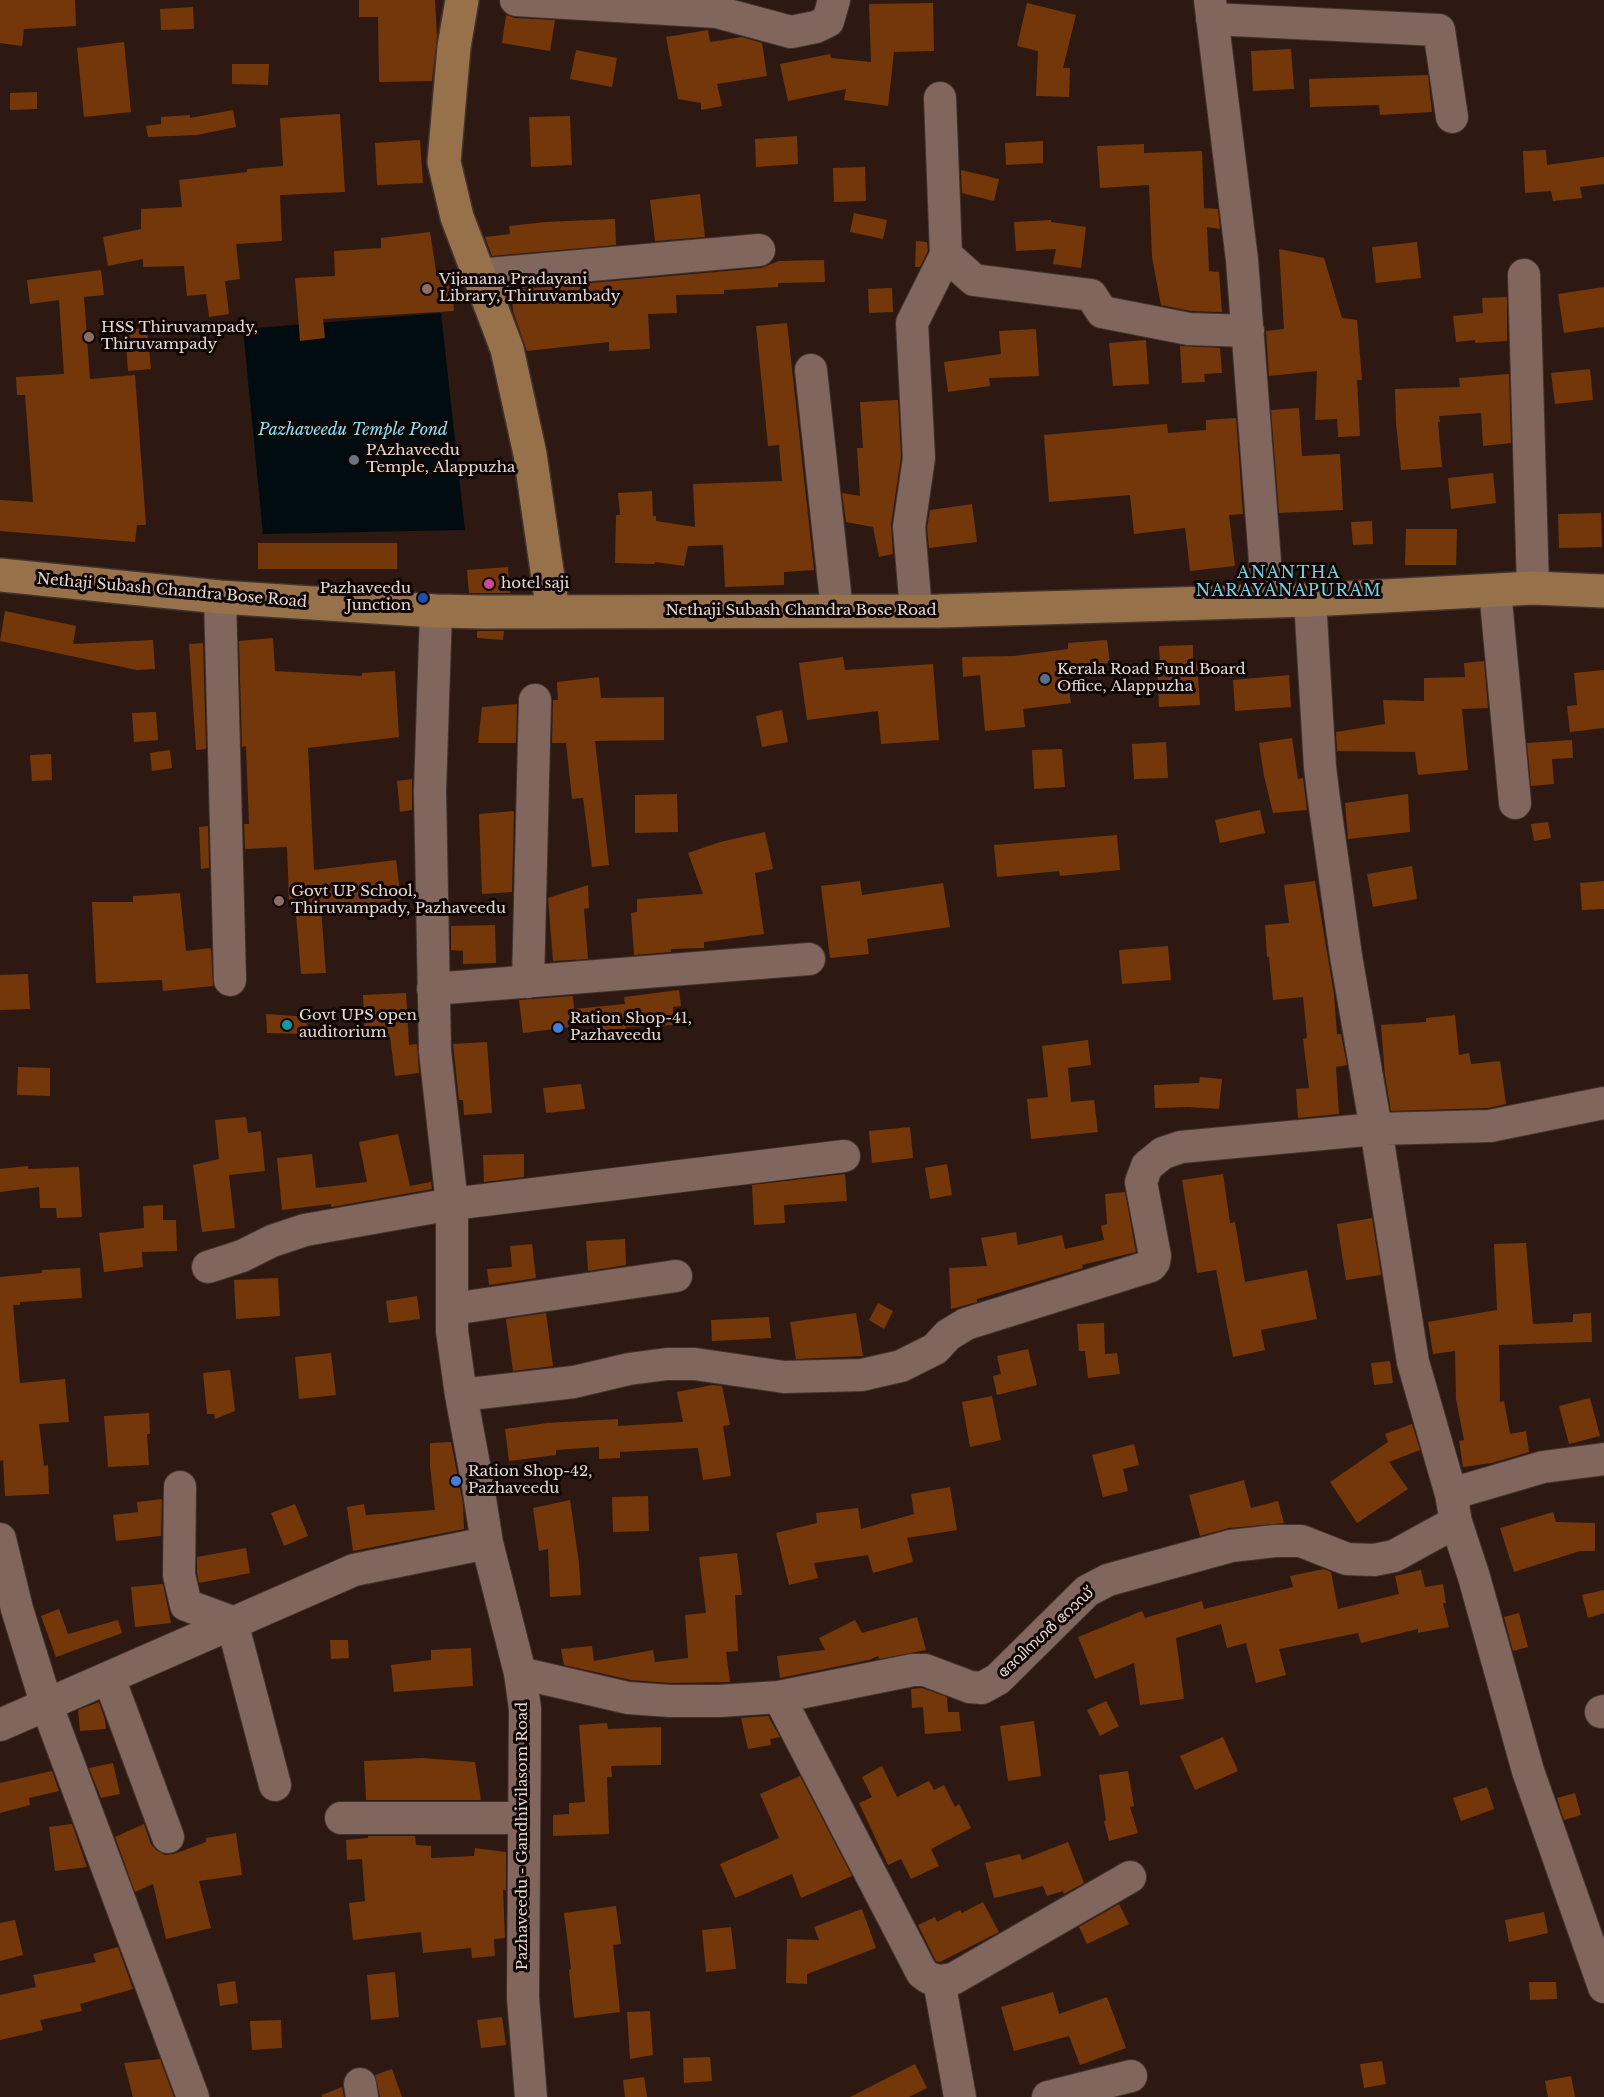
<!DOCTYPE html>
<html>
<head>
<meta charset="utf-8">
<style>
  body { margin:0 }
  canvas { display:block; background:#2d1911 }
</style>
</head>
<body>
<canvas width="1604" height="2097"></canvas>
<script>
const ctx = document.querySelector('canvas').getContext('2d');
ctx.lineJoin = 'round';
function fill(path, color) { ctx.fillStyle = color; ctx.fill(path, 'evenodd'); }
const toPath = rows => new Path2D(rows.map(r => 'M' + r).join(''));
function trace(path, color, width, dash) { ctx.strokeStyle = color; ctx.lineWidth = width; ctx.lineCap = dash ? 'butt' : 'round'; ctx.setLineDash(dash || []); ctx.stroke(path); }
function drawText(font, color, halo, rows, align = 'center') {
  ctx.font = font + ' "Libre Baskerville","Noto Sans Malayalam",serif'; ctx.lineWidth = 6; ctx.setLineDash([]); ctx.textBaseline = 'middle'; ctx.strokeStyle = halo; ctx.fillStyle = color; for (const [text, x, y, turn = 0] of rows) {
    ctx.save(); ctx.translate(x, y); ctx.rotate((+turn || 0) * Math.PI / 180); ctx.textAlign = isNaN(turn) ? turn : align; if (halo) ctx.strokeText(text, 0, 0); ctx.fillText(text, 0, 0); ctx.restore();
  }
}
fill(toPath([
  [441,313,465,530,263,534,243,329]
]), '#000c10');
fill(toPath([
  [0,0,75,0,76,26,24,29,22,46,0,43],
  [359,0,435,0,437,37,432,81,379,82,378,17,359,17],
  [933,3,934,51,894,52,888,106,844,100,846,89,788,101,780,64,830,54,831,58,871,62,869,4],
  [1027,3,1076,15,1063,68,1070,68,1069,97,1036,96,1038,51,1017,46],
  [193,7,194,29,161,30,160,9],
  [506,15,515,18,555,20,550,51,502,43],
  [708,30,710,42,742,37,762,43,767,76,717,84,722,106,701,110,701,103,678,99,666,37],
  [124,42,131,112,84,117,77,48],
  [1291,49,1294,89,1253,91,1251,51],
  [576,50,617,58,612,87,570,79],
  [232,64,269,64,268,85,232,84],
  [1428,75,1432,112,1380,115,1379,105,1310,107,1309,79],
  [37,92,37,109,10,110,10,93],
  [233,110,236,127,197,135,148,137,146,126,161,124,161,117,190,115,190,118],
  [340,114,345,192,280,195,282,241,236,244,240,279,225,281,229,314,209,317,206,294,187,296,184,266,143,267,143,259,108,266,103,237,141,229,141,209,182,207,179,180,247,172,247,169,283,166,280,118],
  [570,116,572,165,531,167,529,117],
  [797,136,798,164,756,167,755,139],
  [420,140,423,183,377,185,375,143],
  [1043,141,1043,163,1006,165,1005,143],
  [1144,144,1144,153,1202,151,1204,208,1218,209,1220,229,1207,227,1209,271,1219,272,1222,312,1191,311,1161,305,1152,257,1149,185,1100,188,1097,146],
  [1546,150,1547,165,1604,157,1604,184,1580,187,1582,198,1553,201,1551,191,1525,193,1523,151],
  [865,167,866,201,834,202,833,168],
  [961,170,999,179,994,201,962,193],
  [700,194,705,237,655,241,650,200],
  [854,213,887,220,883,239,850,232],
  [615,219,616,245,492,256,485,237,510,234,509,226,545,222],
  [1051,220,1051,222,1086,227,1081,268,1053,264,1056,249,1016,251,1014,222],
  [430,232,436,271,452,270,454,311,323,319,325,338,300,341,295,278,335,276,334,251,381,248,381,238],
  [916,241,927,242,928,251,920,267,915,267],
  [1417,242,1421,278,1376,283,1372,247],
  [1279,249,1324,258,1342,318,1357,320,1362,380,1357,380,1360,436,1338,437,1337,419,1315,420,1317,371,1269,376,1266,331,1284,329],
  [824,260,825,282,778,283,778,287,724,290,724,294,676,295,677,313,648,314,650,349,609,351,609,342,527,351,513,311,512,290,761,268,779,261],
  [101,270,104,295,84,297,90,379,135,375,146,525,137,525,135,542,0,531,0,500,33,502,25,395,17,395,16,377,64,374,59,300,30,304,27,280],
  [1604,287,1604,327,1564,333,1558,294],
  [892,288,893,312,869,313,868,289],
  [1507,297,1507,341,1475,343,1475,340,1456,342,1453,316,1483,313,1482,298],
  [787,323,814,570,784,572,784,585,725,587,723,545,688,546,684,566,655,562,654,564,615,563,616,515,620,515,618,493,652,491,653,516,656,516,656,521,695,527,693,484,782,481,779,445,768,446,756,326],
  [147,328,151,369,128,371,125,330],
  [1036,329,1039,376,989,378,990,386,948,392,944,362,1001,354,999,331],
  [1146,340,1149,384,1113,386,1109,343],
  [1180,346,1220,348,1222,373,1204,374,1205,382,1182,383],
  [1590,369,1593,400,1555,404,1551,373],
  [1509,374,1511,443,1483,446,1481,413,1439,416,1440,422,1438,422,1442,467,1401,470,1396,423,1395,389,1460,387,1459,378],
  [898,400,901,457,891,524,893,554,879,557,873,527,846,522,842,493,860,496,857,448,863,448,860,402],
  [1299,408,1302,456,1340,454,1343,510,1279,513,1271,410],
  [1236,418,1243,514,1229,515,1235,566,1190,571,1185,528,1134,534,1130,495,1049,502,1044,435,1167,424,1168,433,1206,430,1206,420],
  [1493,473,1496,503,1451,509,1448,478],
  [972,504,977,542,929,548,927,528,930,510],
  [1601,513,1602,547,1559,548,1558,514],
  [1372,521,1373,544,1353,545,1351,522],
  [1406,529,1457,529,1456,565,1405,565],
  [258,543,397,543,397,569,258,569],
  [508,567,510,593,469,593,467,570],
  [5,611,76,626,73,644,153,640,155,669,137,670,0,641],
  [477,631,504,631,503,640,477,638],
  [273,638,275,671,362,676,362,673,395,671,399,737,308,748,314,870,396,860,401,900,321,909,326,973,301,974,295,902,289,902,287,847,245,849,244,824,249,824,246,746,242,747,239,641],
  [1107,640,1110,663,1066,668,1071,703,1023,709,1025,727,985,731,980,675,963,677,962,657,1014,656,1068,649,1068,643],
  [203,643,206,749,196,750,189,644],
  [1193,645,1193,662,1197,662,1200,705,1159,707,1157,664,1160,664,1159,646],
  [843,657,845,670,933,664,939,740,881,744,878,711,807,720,799,663],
  [1484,661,1488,708,1462,709,1468,770,1418,775,1415,752,1337,751,1336,732,1385,724,1383,700,1424,701,1424,678,1465,677,1464,663],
  [1604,670,1604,728,1570,732,1567,706,1577,705,1574,673],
  [1289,675,1291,707,1235,711,1233,680],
  [599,677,601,698,664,697,664,740,595,741,609,865,592,867,583,798,572,799,566,743,552,743,553,700,558,700,557,682],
  [517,704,516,743,478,743,482,707],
  [782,710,788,742,762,747,756,716],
  [156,712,158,740,134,742,132,713],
  [1292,738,1298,779,1303,778,1307,810,1273,813,1264,776,1259,743],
  [1572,740,1573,758,1552,759,1554,784,1531,786,1527,743],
  [1166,742,1168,778,1134,779,1132,744],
  [1062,749,1065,787,1034,789,1032,750],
  [170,750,172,768,152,771,150,753],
  [51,754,52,780,32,781,30,755],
  [412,779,412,810,400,812,397,781],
  [677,794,678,832,635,833,635,795],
  [1408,794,1410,832,1348,839,1345,803],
  [1260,810,1265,833,1220,843,1215,820],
  [514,811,512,892,482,894,479,814],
  [1548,822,1551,838,1534,841,1531,824],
  [208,826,209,868,201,869,199,827],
  [765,832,773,869,755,873,764,934,704,942,704,948,671,949,671,952,634,955,631,913,637,912,637,899,703,894,688,853,720,842],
  [1117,835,1120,870,1060,876,1059,871,997,877,994,845],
  [1412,866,1417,899,1373,907,1367,874],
  [860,881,862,895,943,883,950,927,867,939,869,954,830,958,821,886],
  [1315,881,1334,994,1337,1034,1341,1034,1347,1065,1336,1067,1339,1114,1298,1118,1296,1089,1309,1088,1303,1039,1307,1038,1303,997,1273,1000,1269,957,1267,957,1265,925,1289,923,1284,885],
  [1604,881,1604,909,1582,910,1580,883],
  [588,885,589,908,584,909,588,959,553,961,548,898],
  [180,893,186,951,211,948,213,986,163,991,162,980,96,983,92,902,133,902,133,896],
  [495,925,496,963,463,964,463,951,451,950,451,926],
  [1168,946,1171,980,1122,984,1119,950],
  [28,974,30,1009,0,1010,0,975],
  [679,990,681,1006,673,1007,673,1025,626,1027,626,1029,596,1032,595,1024,523,1033,519,1000,573,996,574,1009,625,1004,624,997],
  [406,993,409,1045,417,1044,419,1073,395,1076,390,1037,365,1038,363,995],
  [266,1014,307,1017,308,1034,267,1033],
  [1455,1015,1459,1055,1469,1053,1471,1064,1500,1061,1506,1104,1488,1108,1391,1111,1385,1076,1381,1025,1426,1022,1426,1018],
  [1088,1040,1091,1065,1068,1068,1071,1102,1094,1100,1098,1132,1031,1139,1027,1099,1048,1097,1042,1046],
  [487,1042,492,1113,464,1115,463,1100,459,1100,453,1044],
  [18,1067,50,1068,50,1096,17,1095],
  [1200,1077,1222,1079,1219,1109,1188,1107,1155,1108,1154,1085,1199,1083],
  [581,1084,585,1109,546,1113,543,1088],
  [246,1117,248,1133,261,1131,265,1171,229,1175,235,1228,202,1232,193,1165,219,1159,215,1120],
  [910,1127,913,1158,872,1163,869,1131],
  [398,1134,410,1186,431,1182,432,1189,331,1207,331,1204,282,1210,277,1158,312,1154,316,1188,367,1182,359,1142],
  [524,1154,524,1177,484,1182,483,1155],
  [947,1164,952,1195,930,1199,925,1168],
  [28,1166,28,1169,79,1167,82,1217,57,1218,56,1208,40,1208,39,1187,0,1192,0,1169],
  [845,1174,847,1201,784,1205,785,1223,754,1225,752,1185],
  [1223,1174,1230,1223,1235,1222,1245,1282,1307,1270,1317,1319,1261,1330,1265,1350,1233,1357,1216,1270,1197,1273,1182,1180],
  [1125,1192,1136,1252,1082,1265,1083,1268,977,1299,977,1302,951,1309,949,1268,987,1266,981,1238,1016,1232,1018,1245,1062,1235,1065,1249,1104,1240,1101,1226,1107,1224,1105,1194],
  [163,1205,163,1220,176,1220,177,1251,142,1252,143,1267,104,1272,99,1233,144,1228,143,1206],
  [1372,1218,1381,1275,1346,1280,1337,1224],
  [625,1239,626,1265,588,1271,586,1241],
  [1526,1243,1533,1324,1573,1322,1573,1314,1591,1313,1592,1342,1499,1345,1500,1402,1504,1401,1510,1434,1526,1431,1529,1452,1492,1463,1463,1467,1459,1441,1464,1440,1456,1399,1455,1351,1433,1354,1428,1322,1497,1310,1494,1244],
  [532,1244,536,1278,489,1285,487,1269,512,1267,510,1246],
  [80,1268,82,1298,20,1302,20,1305,13,1305,20,1383,65,1379,69,1422,39,1424,44,1466,48,1465,49,1494,5,1496,3,1460,0,1461,0,1277,42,1273,42,1270],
  [278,1278,280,1316,236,1319,234,1280],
  [417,1296,420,1319,389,1323,386,1301],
  [878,1303,893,1311,884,1329,869,1320],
  [546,1313,553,1366,513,1371,506,1319],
  [856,1313,863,1356,796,1359,790,1322],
  [769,1317,771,1338,712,1341,711,1320],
  [1104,1323,1105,1354,1117,1353,1120,1374,1088,1378,1085,1351,1079,1351,1077,1324],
  [1028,1349,1037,1385,997,1395,993,1376,1001,1374,997,1356],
  [331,1353,336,1395,299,1399,295,1357],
  [1390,1361,1393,1383,1374,1385,1371,1363],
  [230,1370,235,1411,215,1419,214,1414,207,1414,203,1373],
  [712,1385,722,1386,730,1425,723,1426,731,1476,703,1480,698,1448,620,1452,620,1458,599,1459,599,1447,556,1450,556,1455,509,1461,505,1429,547,1423,618,1419,618,1426,683,1422,677,1392],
  [992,1396,1001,1440,970,1447,962,1402],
  [1590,1398,1600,1436,1569,1444,1559,1406],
  [149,1413,150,1434,147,1434,149,1465,108,1467,104,1416],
  [1412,1424,1420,1450,1389,1462,1408,1489,1357,1523,1330,1482,1388,1442,1385,1434],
  [451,1442,463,1504,464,1529,353,1551,347,1507,364,1504,366,1515,435,1510,430,1466,430,1443],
  [1134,1444,1139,1465,1123,1469,1128,1491,1103,1497,1092,1455],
  [1244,1480,1251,1508,1278,1501,1284,1523,1229,1528,1200,1536,1189,1495],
  [950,1487,957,1530,907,1538,913,1562,873,1573,868,1555,814,1563,818,1578,789,1585,776,1533,817,1523,816,1513,858,1508,861,1529,914,1514,911,1494],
  [648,1496,649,1531,613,1532,612,1497],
  [162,1499,161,1536,116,1541,113,1515,138,1512,137,1502],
  [570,1500,579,1563,581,1595,550,1597,548,1549,539,1551,533,1508],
  [295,1504,308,1536,284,1546,271,1513],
  [1553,1512,1556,1522,1595,1523,1595,1551,1580,1551,1514,1572,1500,1528],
  [246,1548,250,1573,199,1583,197,1573,197,1557],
  [737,1553,742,1595,735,1595,738,1651,726,1652,730,1682,671,1683,631,1680,564,1665,561,1649,592,1646,594,1661,653,1650,655,1662,688,1658,685,1615,706,1613,699,1557],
  [1324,1569,1331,1572,1338,1609,1399,1594,1395,1576,1421,1570,1425,1587,1443,1584,1446,1603,1443,1603,1449,1627,1418,1633,1418,1629,1361,1643,1358,1633,1279,1649,1286,1675,1256,1683,1246,1643,1227,1648,1221,1624,1176,1638,1184,1699,1140,1705,1134,1663,1095,1679,1078,1637,1142,1611,1145,1618,1202,1601,1204,1609,1293,1587,1290,1576],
  [163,1584,171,1623,135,1627,131,1587],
  [1604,1590,1604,1613,1588,1618,1582,1595],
  [59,1609,68,1634,118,1620,122,1633,56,1657,41,1616],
  [1519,1613,1528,1647,1513,1651,1504,1617],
  [917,1617,926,1650,879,1659,878,1656,869,1660,780,1678,777,1656,825,1650,819,1638,855,1620,862,1633],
  [330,1640,348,1640,349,1658,331,1659],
  [471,1648,473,1686,394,1692,391,1665,431,1660,431,1650],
  [922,1688,947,1697,948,1712,959,1712,961,1731,925,1734,923,1707,912,1708,911,1689],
  [1106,1701,1119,1726,1100,1736,1087,1710],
  [99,1702,105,1720,106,1729,80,1731,78,1710],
  [768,1716,780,1737,770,1739,771,1745,748,1749,741,1718],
  [1034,1721,1041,1776,1008,1781,1000,1726],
  [607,1723,608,1729,661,1727,661,1765,611,1766,612,1777,607,1777,609,1834,553,1836,553,1815,569,1814,569,1803,585,1802,579,1725],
  [1223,1737,1238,1771,1195,1790,1180,1756],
  [422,1758,475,1762,481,1800,366,1800,364,1761],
  [113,1763,120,1794,101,1798,89,1768],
  [882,1766,897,1797,929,1781,934,1790,944,1785,955,1807,959,1804,971,1828,931,1849,939,1866,911,1879,901,1859,888,1865,859,1803,872,1797,862,1777],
  [52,1771,59,1791,29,1798,30,1805,0,1813,0,1783],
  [1128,1771,1134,1806,1130,1807,1138,1833,1109,1841,1104,1821,1106,1820,1099,1775],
  [800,1776,852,1876,801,1898,792,1874,735,1898,720,1864,779,1838,760,1794],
  [1487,1787,1494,1809,1461,1821,1453,1798],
  [1575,1793,1581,1815,1564,1820,1557,1798],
  [72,1824,87,1867,55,1871,49,1827],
  [144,1824,151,1844,156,1850,165,1855,174,1854,206,1842,206,1838,236,1833,242,1875,199,1881,211,1928,166,1939,153,1884,135,1892,115,1837],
  [368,1836,415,1836,416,1845,431,1846,431,1858,474,1856,475,1848,506,1852,506,1890,503,1890,505,1938,494,1939,495,1956,472,1958,471,1948,423,1953,421,1932,353,1940,349,1903,365,1901,362,1859,347,1860,346,1840,368,1838],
  [1068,1842,1084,1883,1064,1894,1063,1891,1047,1896,1043,1886,994,1898,985,1863,1020,1854,1022,1860],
  [983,1902,999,1932,940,1962,936,1961,918,1925,935,1917,937,1922,960,1910,962,1913],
  [1119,1904,1129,1924,1087,1944,1079,1927],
  [616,1906,621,1944,613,1945,620,2012,574,2018,569,1970,571,1969,564,1913],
  [862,1909,876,1948,807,1974,807,1984,786,1983,787,1939,819,1940,814,1927],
  [1544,1912,1548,1933,1509,1942,1505,1920],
  [15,1920,23,1955,0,1961,0,1923],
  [731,1927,736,1969,706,1972,702,1930],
  [118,1947,133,1989,80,2004,82,2011,40,2020,43,2030,0,2040,0,1995,36,1987,33,1975,96,1962,93,1954],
  [395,1972,399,2017,371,2020,367,1975],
  [235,1981,238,2003,220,2006,217,1984],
  [1529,1982,1556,1982,1557,1999,1530,2000],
  [1053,1992,1059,2014,1107,1997,1126,2048,1080,2065,1069,2036,1014,2051,1001,2007],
  [650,2011,653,2055,630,2059,627,2012],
  [502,2017,506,2045,481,2048,477,2020],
  [281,2020,282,2048,252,2050,250,2021],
  [710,2057,712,2081,684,2083,683,2058],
  [160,2059,174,2097,133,2097,124,2063],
  [1382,2061,1386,2084,1364,2088,1360,2064],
  [915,2064,927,2088,909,2097,850,2097],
  [392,2069,402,2097,380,2097,375,2075],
  [1571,2076,1575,2097,1548,2097,1545,2081],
  [644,2077,647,2097,625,2097,623,2080],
  [342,2087,344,2097,322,2097,322,2095]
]), '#733709');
const minor = toPath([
  [516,0,717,12,791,32,816,27,828,21,834,0],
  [1210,0,1242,260,1268,601],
  [1212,19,1439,30,1452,117],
  [946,255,974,280,1091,295,1102,312,1189,329,1248,331],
  [478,275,759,250],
  [1524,275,1533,588],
  [811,370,837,611],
  [1495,590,1515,803],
  [220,597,230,980],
  [1310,600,1320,767,1324,800,1346,956,1376,1129,1413,1362,1451,1494,1456,1522,1474,1577,1528,1771,1604,1987],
  [436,611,430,791,435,1051,452,1204,452,1331,461,1395,478,1486,487,1543,520,1673,525,1709,523,1998,531,2097],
  [916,611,909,527,919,458,912,323,946,255,940,98],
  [528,982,535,700],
  [433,989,809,959],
  [208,1267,242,1256,272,1241,305,1230,452,1204,844,1156],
  [452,1309,676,1276],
  [461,1395,574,1382,629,1369,667,1364,695,1364,784,1377,862,1375,901,1366,935,1349,948,1335,966,1324,1151,1266,1154,1262,1155,1256,1141,1182,1147,1166,1163,1153,1181,1147,1376,1129,1490,1126,1604,1103],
  [180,1487,179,1575,186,1605,232,1622,275,1785],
  [1451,1494,1543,1467,1604,1459],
  [0,1539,17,1609,47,1706,193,2097],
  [520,1673,628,1698,670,1701,719,1701,779,1697,913,1670,925,1670,970,1687,982,1688,998,1679,1087,1591,1108,1580,1231,1546,1275,1541,1301,1541,1347,1559,1374,1560,1394,1556,1456,1522],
  [109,1678,168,1837],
  [779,1697,922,1973,929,1978,939,1981,953,1979,1130,1877],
  [1601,1712,1604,1711],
  [0,1725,354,1570,487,1543],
  [341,1818,523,1818],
  [939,1981,960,2097],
  [360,2084,362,2097],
  [1048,2097,1131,2076]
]);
const major = toPath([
  [462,0,454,47,444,162,457,217,507,349,530,454,553,612],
  [0,575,220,597,436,611,484,612,939,611,1310,600,1533,588,1604,591]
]);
trace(minor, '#42332f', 34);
trace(major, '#42332f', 36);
trace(minor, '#80665c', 32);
trace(major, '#967149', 33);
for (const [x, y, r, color] of [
  [427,289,6,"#8d6e63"],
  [89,337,6,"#8d6e63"],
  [354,460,6,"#6b7280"],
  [489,584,6,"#d1479c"],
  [423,598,6,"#1a4fb4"],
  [1045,679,6,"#5c6f8a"],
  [279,901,6,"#8d6e63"],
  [287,1025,6,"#0f9aa8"],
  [558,1028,6,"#3f7fe0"],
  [456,1481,6,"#3f7fe0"]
]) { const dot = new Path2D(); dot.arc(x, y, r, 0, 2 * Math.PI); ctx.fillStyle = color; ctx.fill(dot); trace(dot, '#0f0604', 2); }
drawText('15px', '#e7d9d3', '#0f0604', [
  ["Vijanana Pradayani",439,280],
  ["Library, Thiruvambady",439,297],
  ["HSS Thiruvampady,",101,328],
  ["Thiruvampady",101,345],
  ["PAzhaveedu",366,451],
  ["Temple, Alappuzha",366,468],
  ["hotel saji",501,584],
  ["Pazhaveedu",411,589,"right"],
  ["Junction",411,606,"right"],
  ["Kerala Road Fund Board",1057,670],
  ["Office, Alappuzha",1057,687],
  ["Govt UP School,",291,892],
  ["Thiruvampady, Pazhaveedu",291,909],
  ["Govt UPS open",299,1016],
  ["auditorium",299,1033],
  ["Ration Shop-41,",570,1019],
  ["Pazhaveedu",570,1036],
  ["Ration Shop-42,",468,1472],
  ["Pazhaveedu",468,1489]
], 'left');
drawText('15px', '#e7d9d3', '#0f0604', [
  ["Nethaji Subash Chandra Bose Road",172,591,5],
  ["Nethaji Subash Chandra Bose Road",801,611],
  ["ദേവിനഗർ റോഡ്",1046,1633,-43],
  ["Pazhaveedu - Gandhivilasom Road",523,1836,-90]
]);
drawText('italic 16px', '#86e4f6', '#0f0604', [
  ["Pazhaveedu Temple Pond",353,430]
]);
ctx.letterSpacing = '1.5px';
drawText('16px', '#6ed6ea', '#0f0604', [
  ["ANANTHA",1289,573],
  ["NARAYANAPURAM",1289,591]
]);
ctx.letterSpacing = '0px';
</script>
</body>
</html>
